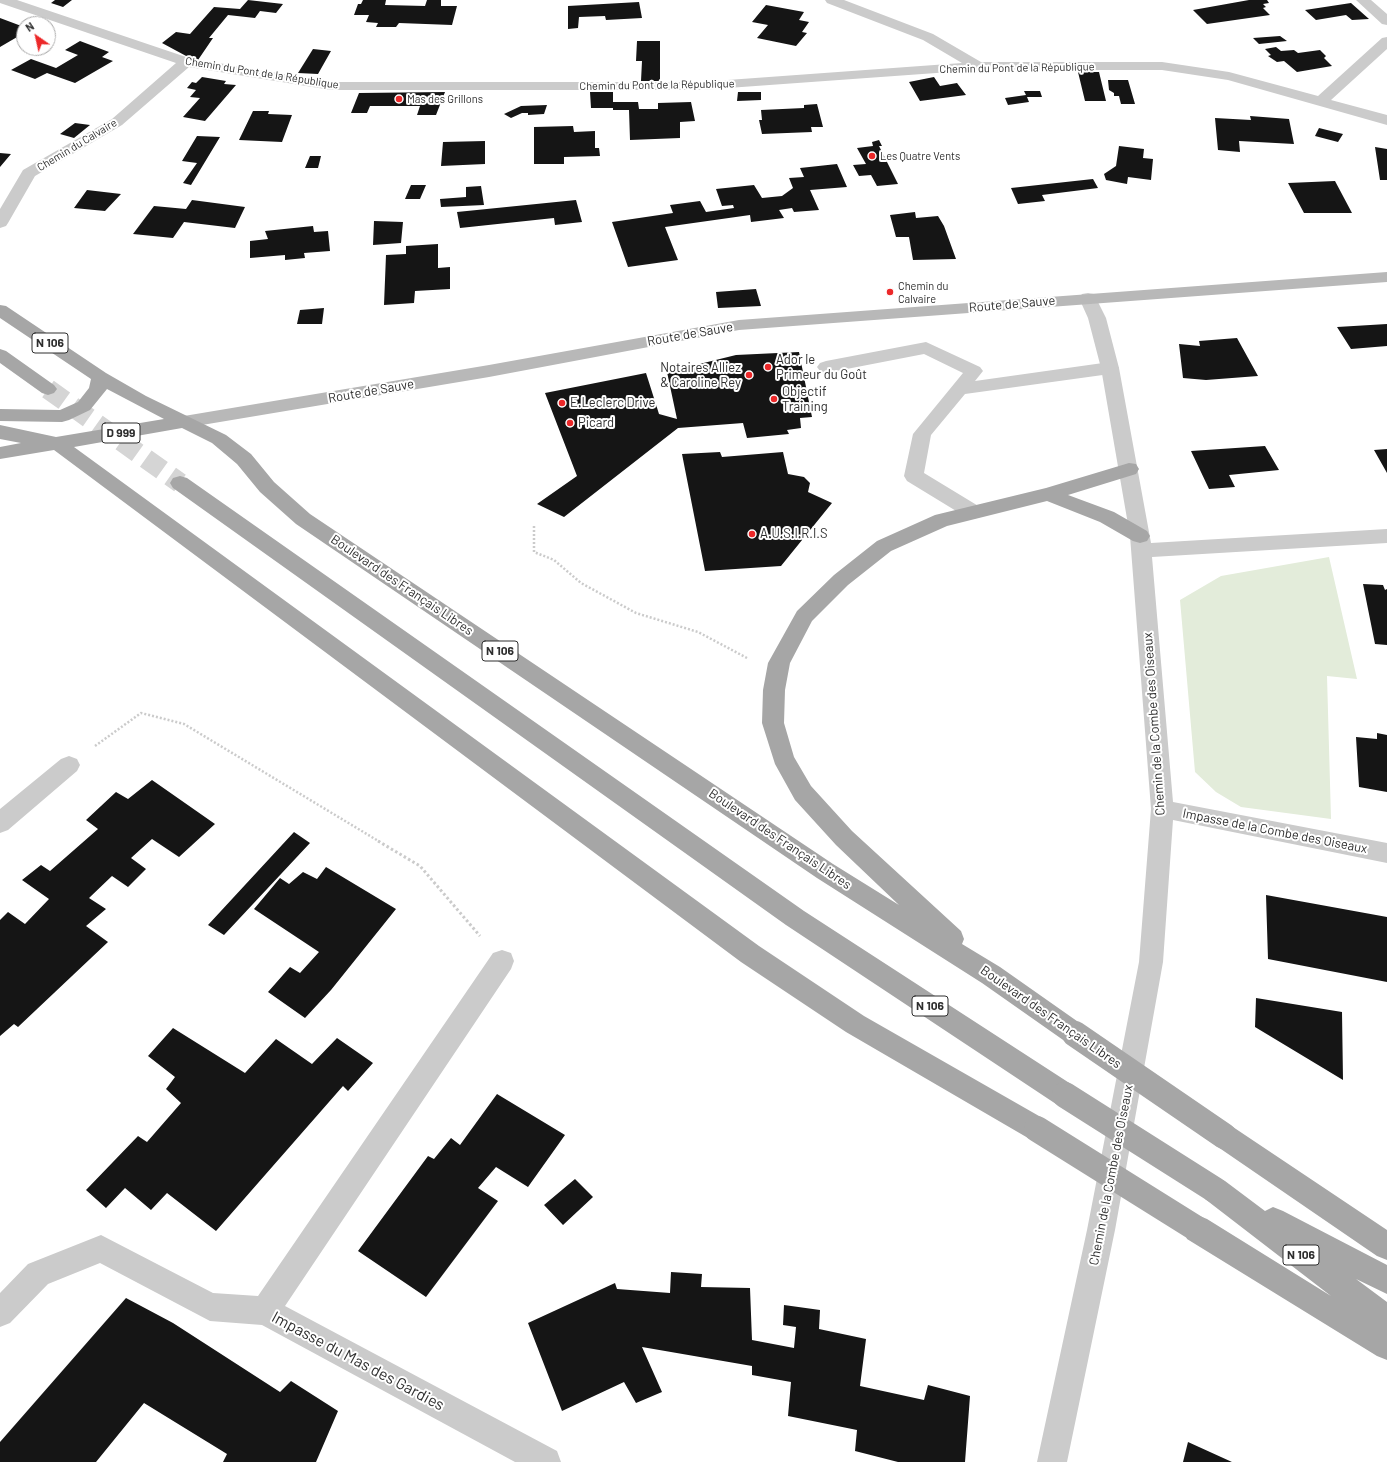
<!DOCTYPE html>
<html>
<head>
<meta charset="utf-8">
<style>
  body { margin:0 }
  #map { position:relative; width:1387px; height:1462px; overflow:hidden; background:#fff; font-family:Barlow,sans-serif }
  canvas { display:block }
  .north { position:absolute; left:16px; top:16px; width:40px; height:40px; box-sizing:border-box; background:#fff; border:1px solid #ababab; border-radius:50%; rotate:326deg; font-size:11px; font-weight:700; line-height:16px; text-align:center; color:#2e2e2e }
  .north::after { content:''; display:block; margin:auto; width:14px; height:18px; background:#ec2829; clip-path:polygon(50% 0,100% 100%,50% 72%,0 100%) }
</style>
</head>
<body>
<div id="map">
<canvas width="1387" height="1462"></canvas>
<div class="north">N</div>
</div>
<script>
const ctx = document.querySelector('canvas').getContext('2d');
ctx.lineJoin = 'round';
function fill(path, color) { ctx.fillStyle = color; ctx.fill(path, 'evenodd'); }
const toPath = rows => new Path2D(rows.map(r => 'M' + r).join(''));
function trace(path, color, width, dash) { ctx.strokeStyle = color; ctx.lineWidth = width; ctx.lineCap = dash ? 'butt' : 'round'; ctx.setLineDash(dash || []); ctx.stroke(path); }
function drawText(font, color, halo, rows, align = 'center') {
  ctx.font = font + ' Barlow,sans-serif'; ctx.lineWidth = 4; ctx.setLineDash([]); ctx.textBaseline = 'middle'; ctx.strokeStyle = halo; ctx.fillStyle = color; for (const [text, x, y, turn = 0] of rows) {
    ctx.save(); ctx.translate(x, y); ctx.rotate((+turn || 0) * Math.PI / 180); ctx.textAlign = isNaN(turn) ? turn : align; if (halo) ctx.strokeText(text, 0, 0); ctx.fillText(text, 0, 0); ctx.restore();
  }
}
fill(toPath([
  [1329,557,1357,679,1327,676,1331,819,1241,807,1216,792,1195,772,1180,600,1221,576]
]), '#e3ecda');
fill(toPath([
  [55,0,72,0,63,7,51,3],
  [248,0,283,4,276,13,260,11,255,18,228,15,209,38,213,38,198,60,188,57,162,43,176,32,190,34,214,7,240,9],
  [363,0,386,0,385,5,425,6,427,0,441,0,441,6,457,6,452,25,399,23,396,27,376,27,378,23,366,22,369,15,354,15,358,4,361,4],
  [1249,0,1267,0,1269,3,1263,4,1266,7,1263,8,1270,15,1207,24,1193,10],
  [639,2,642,18,606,20,605,16,579,17,578,28,568,29,568,6],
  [1351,3,1369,19,1352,20,1346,15,1316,20,1305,10],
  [766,5,804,12,799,20,809,22,802,32,807,33,796,46,757,38,768,25,752,22],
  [0,18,24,27,24,33,0,47],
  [1280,36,1287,41,1259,44,1253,38],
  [80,41,109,52,102,57,113,61,75,83,47,73,35,79,11,70,31,59,56,68,78,55,65,50],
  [637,41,660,41,660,81,641,81,642,61,636,61],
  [1276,47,1281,51,1294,50,1298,53,1320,50,1326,56,1324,58,1332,66,1297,72,1284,61,1277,62,1268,56,1271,55,1265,49],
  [313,49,331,51,318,74,298,73],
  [1078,72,1099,72,1106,101,1085,101],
  [202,77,226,81,224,84,236,85,205,121,183,117,200,98,190,97,196,90,187,88,192,82,196,83],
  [934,77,940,86,957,83,966,95,920,101,909,82],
  [1108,80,1128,80,1135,104,1121,104,1119,96,1114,96,1114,93,1109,90],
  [1024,91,1040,91,1042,97,1027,97,1029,102,1008,105,1005,98,1026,95],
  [445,92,436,115,417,115,420,106,370,106,367,113,351,113,359,93],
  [590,92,613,92,613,102,638,102,639,109,658,109,658,103,691,102,695,121,680,122,680,138,630,140,629,110,613,110,613,108,591,108],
  [738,92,761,92,761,100,737,101],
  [817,104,823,127,811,127,812,132,762,134,759,120,762,120,761,110,804,108,804,105],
  [547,105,544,114,528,115,528,113,522,113,511,118,504,114,521,106],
  [253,111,269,111,268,114,292,115,282,142,239,140],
  [1250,116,1289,119,1294,144,1239,141,1240,152,1218,150,1215,118,1251,120],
  [75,123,90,125,74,138,60,134],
  [573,126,574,132,595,131,595,148,599,148,600,156,564,157,564,164,534,164,534,127],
  [1319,128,1343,134,1338,142,1315,136],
  [197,136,220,137,191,185,183,183,197,163,182,161],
  [879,140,882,146,879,146,898,184,877,186,871,175,859,176,853,165,866,164,857,148,873,146,872,142],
  [485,141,485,164,441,166,443,142],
  [1119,146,1144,149,1143,158,1153,159,1151,180,1128,177,1127,184,1106,180,1104,174,1116,166],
  [1375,147,1387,149,1387,180,1380,180],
  [0,153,11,154,0,167],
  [310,156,321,156,318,168,305,168],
  [837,164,847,187,810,190,819,210,794,212,792,208,779,210,784,218,751,222,750,215,665,227,678,260,628,267,612,222,673,213,670,205,700,201,706,212,734,208,733,205,722,206,716,189,754,185,762,198,782,196,793,188,789,178,804,177,800,168],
  [1093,179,1098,188,1042,195,1045,201,1018,204,1011,188],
  [1335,181,1352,213,1304,213,1288,183],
  [411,185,426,185,420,199,405,199],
  [481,186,484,205,441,207,440,199,466,197,466,187],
  [87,190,121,194,105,211,74,208],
  [192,200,245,207,235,228,184,222,173,238,133,234,154,206,186,209],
  [576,200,582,222,555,225,554,218,460,228,457,212],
  [915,212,916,218,938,216,944,226,956,259,913,260,909,237,896,237,890,215],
  [374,221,403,222,401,243,373,245],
  [313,226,314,232,328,231,330,251,304,253,305,258,285,260,285,255,250,258,250,241,268,239,265,231],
  [438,244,438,268,450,267,450,289,415,291,414,303,384,305,386,255,406,254,406,246],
  [756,289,761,306,718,308,716,292],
  [324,308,322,324,297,324,300,310],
  [1387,324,1387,346,1351,349,1337,327],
  [1237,338,1258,376,1206,380,1183,378,1179,344,1200,346,1199,341],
  [799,352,812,417,800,418,801,428,787,430,789,434,747,438,743,423,678,428,564,517,537,504,577,476,545,393,646,373,659,414,677,419,667,372,736,355],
  [1265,446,1279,470,1229,475,1235,487,1209,489,1191,451],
  [1387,449,1387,473,1374,450],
  [720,452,722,457,783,452,788,474,804,477,810,483,808,492,832,503,781,566,705,571,682,454],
  [1363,584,1383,585,1385,590,1387,589,1387,645,1375,644],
  [1377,733,1387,735,1387,792,1359,787,1356,737,1377,739],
  [152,780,215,824,179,857,152,839,131,858,146,869,128,887,112,876,89,898,106,909,86,926,108,942,18,1027,14,1024,0,1036,0,920,8,912,25,924,49,899,22,880,41,865,50,871,98,829,86,820,116,792,128,799],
  [294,832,310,843,224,935,208,925],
  [326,867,396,909,331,990,305,1018,268,992,290,967,300,973,319,952,254,909,280,878,289,884,303,872,317,879],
  [1266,895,1387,917,1387,982,1268,959],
  [1256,998,1342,1012,1343,1080,1255,1027],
  [173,1028,245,1073,276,1039,312,1064,337,1038,373,1063,348,1091,343,1086,216,1231,167,1193,151,1210,125,1188,106,1208,86,1190,138,1136,147,1142,181,1103,166,1089,175,1077,148,1056],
  [497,1094,565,1135,528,1187,496,1167,478,1188,498,1201,426,1297,358,1251,428,1156,434,1159,451,1138,460,1145],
  [575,1179,593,1197,563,1225,544,1205],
  [671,1272,702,1274,701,1287,750,1288,752,1340,794,1348,796,1327,783,1325,784,1305,820,1310,819,1329,866,1339,860,1386,924,1400,928,1385,970,1396,965,1462,898,1462,855,1451,857,1430,788,1416,791,1382,752,1375,752,1366,642,1347,662,1392,636,1403,624,1382,562,1411,528,1323,615,1283,617,1289,670,1293],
  [126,1298,173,1323,280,1392,291,1381,338,1411,316,1462,223,1462,227,1454,144,1403,96,1462,0,1462,0,1442],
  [1188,1442,1232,1462,1183,1462]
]), '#151515');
trace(toPath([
  [48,389,180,483]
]), '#d5d5d5', 20, [20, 10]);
trace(toPath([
  [534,526,534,552,554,560,581,583,636,613,698,632,747,658],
  [95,746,141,713,184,724,380,842]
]), '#cbcbcb', 2.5, [2, 2]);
trace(toPath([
  [378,841,420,866,480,936]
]), '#cbcbcb', 3, [2.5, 2.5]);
fill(toPath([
  [926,342,980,367,983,371,975,381,1110,362,1116,364,1119,368,1116,372,1110,374,965,394,931,435,924,473,980,507,983,512,980,517,973,519,966,517,907,481,904,476,913,434,963,373,924,354,826,373,820,371,817,367,820,363,826,361,926,342]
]), '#cbcbcb');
fill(toPath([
  [0,0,17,0,189,58,331,82,700,82,962,63,923,40,827,3,825,0,844,0,933,34,981,62,1162,62,1229,72,1318,96,1382,38,1387,37,1387,49,1331,100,1387,115,1387,125,1228,80,1162,70,978,70,700,90,331,90,189,67,122,125,35,176,8,223,6,226,0,228,0,209,23,170,112,119,176,63,0,3,0,0],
  [1356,0,1371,0,1387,14,1387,25,1382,24,1356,0],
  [1088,293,1094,294,1106,318,1119,368,1151,543,1387,529,1387,543,1152,557,1173,802,1387,843,1387,863,1173,820,1163,962,1115,1230,1067,1462,1037,1462,1087,1230,1139,962,1151,809,1130,536,1101,368,1088,318,1079,298,1082,294,1088,293],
  [69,756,77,759,80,765,77,771,8,830,0,833,0,809,61,759,69,756],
  [502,950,511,953,514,961,511,969,285,1306,557,1451,561,1462,515,1462,262,1325,210,1321,100,1263,48,1284,10,1323,0,1327,0,1293,28,1264,101,1235,213,1293,258,1296,493,953,502,950]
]), '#cbcbcb');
fill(toPath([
  [1387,272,1387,282,739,330,489,377,184,428,177,426,175,422,177,418,184,416,489,365,739,320,1387,272]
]), '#b8b8b8');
fill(toPath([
  [0,305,6,306,106,373,146,396,226,435,251,454,274,482,310,514,833,864,899,905,836,845,795,800,775,764,762,723,763,690,768,663,797,611,834,575,877,541,935,515,1046,488,1129,463,1136,464,1139,469,1136,474,1068,495,1114,512,1147,531,1150,536,1147,541,1140,543,1133,541,1100,522,1047,501,947,526,891,551,848,585,812,621,790,663,785,690,784,723,794,757,811,786,852,831,961,931,964,939,962,944,1000,967,1084,1026,1088,1034,1084,1042,1075,1046,1066,1042,982,983,817,878,296,524,260,492,237,464,212,443,182,428,74,447,759,946,864,1016,1046,1120,1050,1129,1046,1138,1037,1142,1028,1138,846,1032,741,962,54,450,0,459,0,447,21,443,0,439,0,425,56,437,164,419,107,389,90,410,69,420,62,422,0,421,0,409,60,410,78,402,89,388,91,379,0,318,0,305],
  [0,349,6,351,54,385,57,389,54,393,48,395,42,393,0,363,0,349],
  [180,476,187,478,804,911,1074,1086,1078,1095,1074,1104,1065,1107,1056,1104,786,925,173,488,170,483,173,478,180,476],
  [1224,1123,1233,1127,1387,1230,1387,1260,1377,1256,1215,1145,1211,1136,1215,1127,1224,1123],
  [1215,1177,1225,1181,1265,1211,1273,1207,1283,1211,1387,1265,1387,1294,1356,1279,1387,1302,1387,1360,1377,1356,1187,1239,1183,1229,1187,1219,1197,1215,1207,1219,1331,1296,1205,1199,1201,1190,1205,1181,1215,1177]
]), '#a6a6a6');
trace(toPath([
  [1075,1034,1224,1136],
  [1065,1095,1215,1190],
  [1037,1129,1197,1229]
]), '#a6a6a6', 26);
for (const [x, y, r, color] of [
  [399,99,4,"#ec2829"],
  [872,156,4,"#ec2829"],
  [890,292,4,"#ec2829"],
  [768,367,4,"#ec2829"],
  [749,375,4,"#ec2829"],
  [774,399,4,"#ec2829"],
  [562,403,4,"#ec2829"],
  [570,423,4,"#ec2829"],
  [752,534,4,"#ec2829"]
]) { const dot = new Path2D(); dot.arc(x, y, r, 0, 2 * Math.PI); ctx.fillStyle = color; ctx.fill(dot); trace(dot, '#fff', 1.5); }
drawText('11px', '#2e2e2e', '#fff', [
  ["Chemin du Pont de la République",1017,68,-1],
  ["Chemin du Pont de la République",262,73,9],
  ["Chemin du Pont de la République",657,85,-1],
  ["Chemin du Calvaire",77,145,-31]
]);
drawText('11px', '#2e2e2e', '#fff', [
  ["Mas des Grillons",407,99],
  ["Les Quatre Vents",880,156],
  ["Chemin du",898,286],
  ["Calvaire",898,299]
], 'left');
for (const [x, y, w] of [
  [50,343,36],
  [121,433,38],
  [500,651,36],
  [930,1006,36],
  [1301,1255,36]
]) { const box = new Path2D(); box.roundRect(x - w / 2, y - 10, w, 20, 3); ctx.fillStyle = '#fff'; ctx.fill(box); trace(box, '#2e2e2e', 1); }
drawText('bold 12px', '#2e2e2e', null, [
  ["N 106",50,343],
  ["D 999",121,433],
  ["N 106",500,651],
  ["N 106",930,1006],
  ["N 106",1301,1255]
]);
drawText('13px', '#2e2e2e', '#fff', [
  ["Route de Sauve",1012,304,-5],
  ["Route de Sauve",690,334,-10],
  ["Route de Sauve",371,391,-10],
  ["Boulevard des Français Libres",402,585,34],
  ["Chemin de la Combe des Oiseaux",1154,724,-94],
  ["Impasse de la Combe des Oiseaux",1275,831,11],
  ["Boulevard des Français Libres",780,839,34],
  ["Boulevard des Français Libres",1051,1017,35],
  ["Chemin de la Combe des Oiseaux",1111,1175,-79]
]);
drawText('13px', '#2e2e2e', '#fff', [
  ["Ador le",776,360],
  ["Primeur du Goût",776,375],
  ["Notaires Alliez",741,368,"right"],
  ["& Caroline Rey",741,383,"right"],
  ["Objectif",782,392],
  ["Training",782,407],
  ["E.Leclerc Drive",570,403],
  ["Picard",578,423],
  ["A.U.S.I.R.I.S",760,534]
], 'left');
drawText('16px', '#2e2e2e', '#fff', [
  ["Impasse du Mas des Gardies",358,1361,28]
]);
</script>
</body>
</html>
